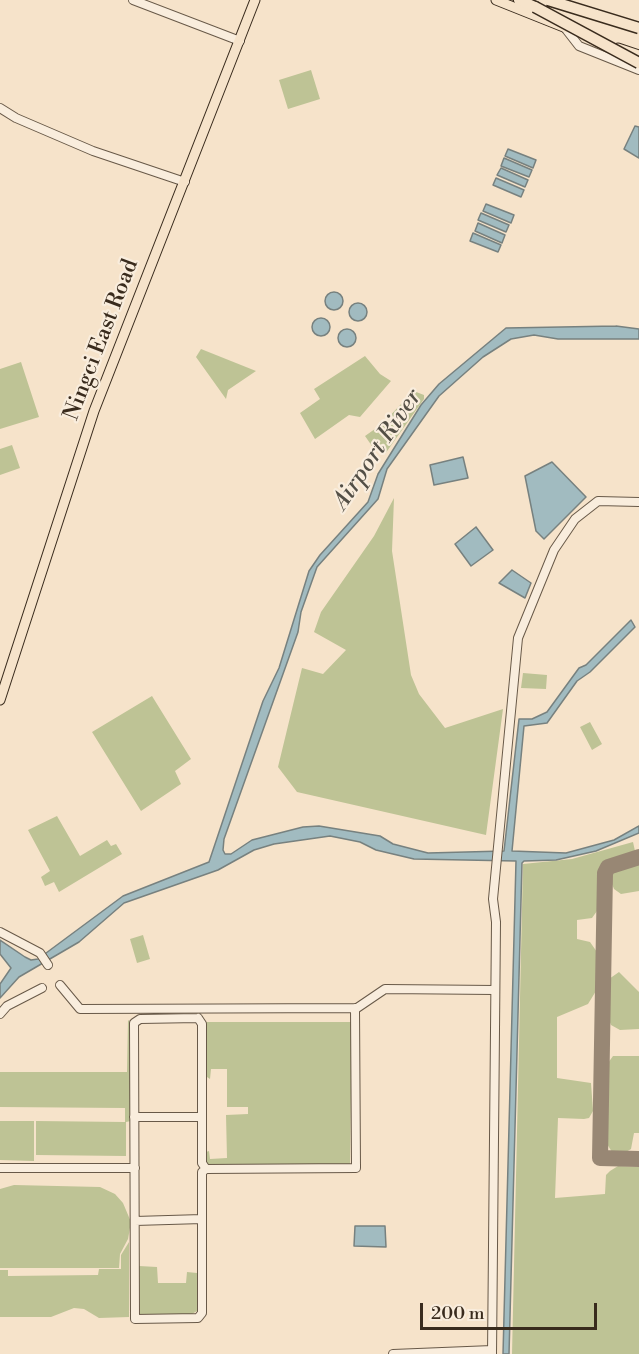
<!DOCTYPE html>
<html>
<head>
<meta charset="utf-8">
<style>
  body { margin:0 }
  #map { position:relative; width:639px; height:1354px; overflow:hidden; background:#f6e3ca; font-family:"Libre Bodoni",serif }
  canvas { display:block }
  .scale { position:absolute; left:420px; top:1303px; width:177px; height:27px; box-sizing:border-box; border:3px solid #392b1d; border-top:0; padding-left:8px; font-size:18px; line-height:21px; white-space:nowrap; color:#392b1d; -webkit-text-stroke:4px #f9eddd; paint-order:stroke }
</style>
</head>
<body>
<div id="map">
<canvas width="639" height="1354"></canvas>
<div class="scale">200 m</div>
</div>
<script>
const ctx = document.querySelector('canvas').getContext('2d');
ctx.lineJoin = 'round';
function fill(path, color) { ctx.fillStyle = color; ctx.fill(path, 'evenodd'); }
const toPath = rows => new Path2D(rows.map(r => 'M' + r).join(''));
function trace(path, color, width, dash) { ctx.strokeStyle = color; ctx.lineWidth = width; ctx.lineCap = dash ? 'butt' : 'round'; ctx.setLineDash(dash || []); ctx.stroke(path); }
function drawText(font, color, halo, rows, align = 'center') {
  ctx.font = font + ' "Libre Bodoni",serif'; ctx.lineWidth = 4.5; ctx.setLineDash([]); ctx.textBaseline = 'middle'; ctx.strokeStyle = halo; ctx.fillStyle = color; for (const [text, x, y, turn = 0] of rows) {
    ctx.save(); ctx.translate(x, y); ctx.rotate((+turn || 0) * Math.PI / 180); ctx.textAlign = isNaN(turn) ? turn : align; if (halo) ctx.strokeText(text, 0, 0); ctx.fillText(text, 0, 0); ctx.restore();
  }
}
fill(toPath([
  [311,70,320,99,288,109,279,80],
  [201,349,256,371,228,390,226,399,196,357],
  [365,356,380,374,391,381,360,417,349,415,315,439,300,413,320,399,314,389],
  [21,362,39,417,0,429,0,369],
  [411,390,424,395,424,399,385,454,374,449,365,436,382,424,404,401],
  [12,445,20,468,0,475,0,449],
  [394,498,392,551,411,675,419,694,445,728,503,709,486,835,297,792,278,767,302,668,323,674,346,650,314,632,321,612,374,536],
  [523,673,547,675,546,689,521,688],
  [152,696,191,759,175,771,181,784,141,811,92,732],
  [590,722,602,744,592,750,580,727],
  [57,816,80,856,107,840,111,846,116,844,122,854,59,892,54,882,45,886,41,877,50,871,28,830],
  [633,842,635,851,604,863,598,879,597,911,592,918,577,920,577,939,590,942,597,952,596,991,588,1004,557,1017,557,1078,591,1083,593,1111,589,1118,584,1119,558,1118,555,1198,605,1194,606,1175,610,1171,618,1166,639,1167,639,1354,512,1354,523,864,572,859],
  [639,862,639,891,621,894,614,889,610,879,614,869],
  [143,935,150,959,137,963,130,939],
  [619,972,639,992,639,1029,620,1030,611,1025,609,1020,609,979],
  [128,1020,131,1023,131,1121,126,1122,126,1156,36,1155,36,1121,125,1122,125,1108,0,1107,0,1072,127,1072],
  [207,1022,352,1022,350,1164,207,1165,204,1157,206,1152,209,1151,210,1159,227,1158,226,1115,248,1114,248,1107,227,1107,227,1069,211,1069,210,1079,204,1075,205,1024],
  [613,1056,639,1056,639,1133,634,1133,631,1149,621,1155,612,1152,607,1144,608,1063],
  [0,1121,34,1121,34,1161,0,1160],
  [14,1185,100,1187,115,1194,123,1203,131,1222,128,1239,120,1254,119,1268,0,1268,0,1189],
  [129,1242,129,1317,99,1318,84,1309,74,1308,51,1317,0,1317,0,1270,8,1270,8,1276,98,1275,99,1269,121,1269,121,1255],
  [139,1266,157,1267,158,1283,186,1283,187,1272,197,1273,197,1311,192,1314,140,1315]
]), '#bec395');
const water = toPath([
  [635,126,639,127,639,158,624,149,635,126],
  [508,149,536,160,533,168,505,156,508,149],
  [504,158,532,170,529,177,501,166,504,158],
  [501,168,528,180,525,187,497,175,501,168],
  [496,178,524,190,521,197,493,185,496,178],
  [486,204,514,215,511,223,483,211,486,204],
  [481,213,509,225,506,232,478,220,481,213],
  [478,223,505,235,502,243,475,231,478,223],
  [473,233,501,245,498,252,470,241,473,233],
  '325 301a9 9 0 1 1 18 0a9 9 0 1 1-18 0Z',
  '349 312a9 9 0 1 1 18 0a9 9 0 1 1-18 0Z',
  '312 327a9 9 0 1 1 18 0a9 9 0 1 1-18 0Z',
  [616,326,639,329,639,339,558,339,534,335,511,339,483,357,439,396,387,469,378,499,317,567,301,612,298,632,224,839,223,850,225,854,231,854,252,840,303,827,319,826,380,836,393,844,428,853,504,851,519,719,532,719,547,712,579,668,586,665,631,620,635,627,590,672,577,681,547,723,524,726,512,851,566,853,614,840,639,826,639,833,596,851,556,860,524,861,522,863,509,1354,503,1354,516,861,414,859,376,850,360,842,330,836,274,844,254,850,218,870,124,903,79,942,19,977,0,998,0,984,11,968,0,954,0,940,25,957,31,960,38,959,123,896,209,862,263,701,279,668,309,571,320,555,368,502,378,474,421,405,439,384,506,328,616,326],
  '338 338a9 9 0 1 1 18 0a9 9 0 1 1-18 0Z',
  [463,457,468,478,434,485,430,465,463,457],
  [552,462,586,497,544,539,536,531,525,476,552,462],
  [476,527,493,550,471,566,455,544,476,527],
  [512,570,531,583,525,598,499,583,512,570],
  [385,1226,386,1247,354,1246,355,1226,385,1226]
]);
fill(water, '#a1bbc0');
trace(water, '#77817f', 1.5);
trace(toPath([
  [639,857,608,867,605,873,600,1158,639,1159]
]), '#988774', 16);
const minor = toPath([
  [133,0,240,41],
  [565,28,579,46,639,70],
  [0,108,16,118,93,151,185,182],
  [0,932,40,953,48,965],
  [60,985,80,1009,357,1008,385,989,495,990],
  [0,1014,7,1006,42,988],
  [198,1018,202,1024,202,1163,206,1169,202,1172,202,1313,198,1318,135,1319,134,1023,140,1019,198,1018],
  [134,1117,202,1117],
  [0,1168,135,1168],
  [206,1169,356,1168,355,1008],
  [135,1221,202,1219],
  [393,1354,492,1350],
  [492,1354,496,922,493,899,518,638,554,550,575,519,598,501,639,502]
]);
const major = toPath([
  [496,0,566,28],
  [618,48,639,55],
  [0,700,94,411,255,0]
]);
const highway = toPath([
  [519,0,535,7]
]);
trace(minor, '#685948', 10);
trace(major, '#392b1d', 11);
trace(highway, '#392b1d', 13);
trace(minor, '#f9eddd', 8);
trace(major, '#f6e3ca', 9);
trace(highway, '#f6e3ca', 10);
const highwayBridge = toPath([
  [548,0,639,28],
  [535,7,639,63]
]);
trace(highwayBridge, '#392b1d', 13, []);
trace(highwayBridge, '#f6e3ca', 10);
drawText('22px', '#392b1d', '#f9eddd', [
  ["Ningci East Road",102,340,-69]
]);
drawText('italic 24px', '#534f46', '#f9eddd', [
  ["Airport River",378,450,-56]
]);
</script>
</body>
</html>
